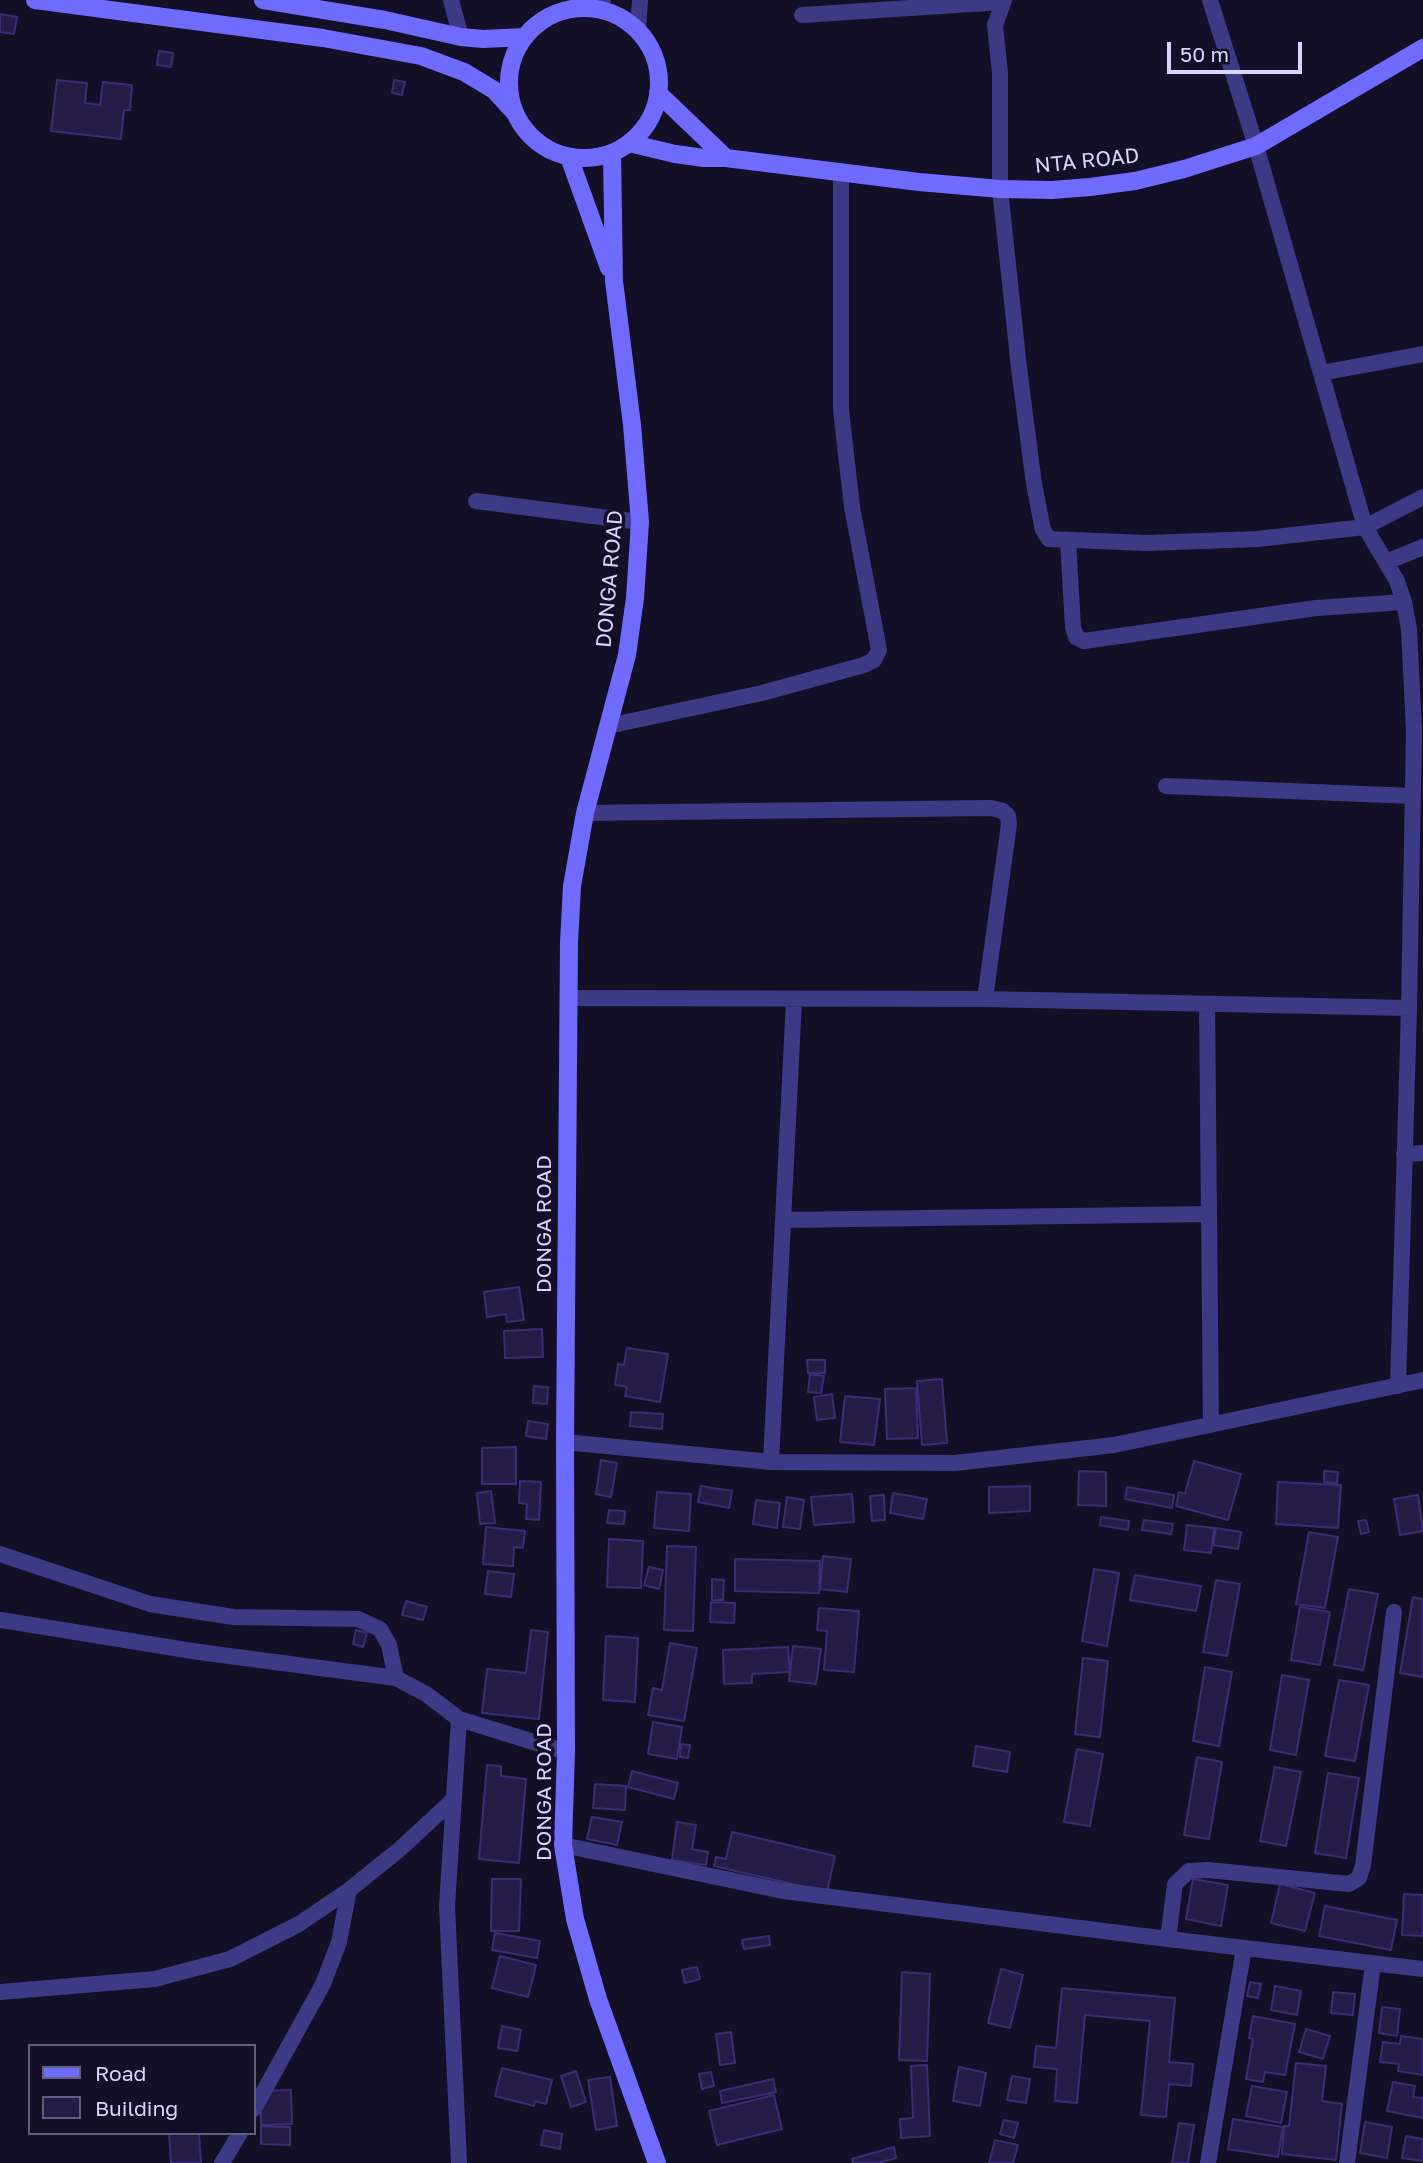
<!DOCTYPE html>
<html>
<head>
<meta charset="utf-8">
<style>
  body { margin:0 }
  #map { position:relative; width:1423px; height:2163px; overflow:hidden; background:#130f26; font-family:"Golos Text",sans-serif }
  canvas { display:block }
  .legend { position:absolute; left:28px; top:2044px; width:228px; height:91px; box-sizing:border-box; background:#130f26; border:2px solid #625e7d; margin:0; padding:9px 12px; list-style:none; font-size:21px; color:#d9d4ff }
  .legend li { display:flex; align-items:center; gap:14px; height:35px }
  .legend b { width:35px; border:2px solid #625e7d }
  .scale { position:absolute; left:1167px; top:42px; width:135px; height:32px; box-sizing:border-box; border:4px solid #d9d4ff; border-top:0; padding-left:9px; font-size:21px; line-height:24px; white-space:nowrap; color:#d9d4ff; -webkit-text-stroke:5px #130f26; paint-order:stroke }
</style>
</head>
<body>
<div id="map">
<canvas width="1423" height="2163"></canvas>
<ul class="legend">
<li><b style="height:9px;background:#6f6bff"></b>Road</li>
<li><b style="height:19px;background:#241b47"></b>Building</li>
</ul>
<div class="scale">50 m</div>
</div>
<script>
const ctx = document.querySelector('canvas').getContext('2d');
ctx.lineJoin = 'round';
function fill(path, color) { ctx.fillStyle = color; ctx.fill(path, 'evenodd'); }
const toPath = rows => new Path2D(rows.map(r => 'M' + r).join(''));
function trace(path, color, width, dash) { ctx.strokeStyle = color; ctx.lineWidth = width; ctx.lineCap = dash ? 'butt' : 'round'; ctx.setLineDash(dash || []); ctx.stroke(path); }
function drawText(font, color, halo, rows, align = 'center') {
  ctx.font = font + ' "Golos Text",sans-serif'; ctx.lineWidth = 7; ctx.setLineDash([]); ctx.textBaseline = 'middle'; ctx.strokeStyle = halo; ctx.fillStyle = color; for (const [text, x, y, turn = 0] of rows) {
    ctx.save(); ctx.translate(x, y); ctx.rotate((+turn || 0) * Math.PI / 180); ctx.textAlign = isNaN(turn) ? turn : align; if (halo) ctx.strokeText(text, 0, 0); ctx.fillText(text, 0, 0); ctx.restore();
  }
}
const building = toPath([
  [0,14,17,17,14,34,0,32,0,14],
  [159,51,173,53,171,67,157,65,159,51],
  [57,80,87,83,85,103,100,105,103,82,132,85,130,110,124,110,121,139,51,131,57,80],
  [394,80,405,82,402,95,392,93,394,80],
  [519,1287,524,1320,507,1322,506,1314,487,1317,484,1292,519,1287],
  [542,1329,543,1357,505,1358,504,1331,542,1329],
  [627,1348,668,1354,660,1402,625,1396,627,1387,615,1385,618,1364,624,1365,627,1348],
  [807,1360,825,1360,825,1373,808,1373,807,1360],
  [810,1374,824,1376,821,1393,808,1392,810,1374],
  [942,1379,947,1443,922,1445,917,1381,942,1379],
  [534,1386,548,1387,547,1404,533,1403,534,1386],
  [916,1388,918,1438,887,1439,885,1389,916,1388],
  [832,1394,835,1418,817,1420,814,1397,832,1394],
  [845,1396,880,1399,874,1445,840,1442,845,1396],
  [631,1412,663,1414,662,1429,630,1426,631,1412],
  [528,1421,548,1424,546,1439,526,1436,528,1421],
  [516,1447,516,1484,482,1484,482,1448,516,1447],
  [601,1460,617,1463,611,1497,596,1494,601,1460],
  [1194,1461,1241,1474,1228,1520,1176,1506,1179,1492,1185,1494,1194,1461],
  [1079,1471,1106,1472,1106,1506,1078,1505,1079,1471],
  [1324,1471,1338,1472,1337,1483,1324,1482,1324,1471],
  [520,1481,541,1482,539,1520,526,1519,527,1504,519,1503,520,1481],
  [1278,1482,1341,1485,1338,1528,1276,1524,1278,1482],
  [701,1486,732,1491,729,1508,698,1502,701,1486],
  [1030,1486,1030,1511,989,1513,989,1487,1030,1486],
  [1127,1487,1174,1495,1172,1508,1125,1499,1127,1487],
  [491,1491,495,1523,480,1524,477,1493,491,1491],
  [657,1492,691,1494,689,1531,654,1528,657,1492],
  [893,1493,927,1499,923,1519,890,1513,893,1493],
  [852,1494,854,1522,814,1525,811,1497,852,1494],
  [884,1495,885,1520,872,1521,870,1496,884,1495],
  [1418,1495,1423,1531,1400,1535,1394,1499,1418,1495],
  [787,1497,804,1500,800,1529,783,1527,787,1497],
  [756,1500,780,1503,777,1528,753,1524,756,1500],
  [609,1510,625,1511,624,1524,607,1523,609,1510],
  [1101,1517,1129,1521,1128,1530,1100,1525,1101,1517],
  [1144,1520,1173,1524,1171,1534,1142,1530,1144,1520],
  [1366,1520,1369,1532,1361,1534,1358,1521,1366,1520],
  [1187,1525,1214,1528,1211,1553,1184,1550,1187,1525],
  [486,1527,525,1531,523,1548,514,1547,513,1566,483,1564,486,1527],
  [1216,1528,1241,1532,1238,1549,1213,1545,1216,1528],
  [1309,1532,1338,1537,1325,1608,1296,1604,1309,1532],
  [609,1539,643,1541,641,1588,607,1587,609,1539],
  [667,1546,696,1547,693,1631,664,1630,667,1546],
  [823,1556,851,1559,847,1592,820,1589,823,1556],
  [735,1559,820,1561,819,1593,735,1591,735,1559],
  [649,1567,663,1570,659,1589,644,1585,649,1567],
  [1094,1569,1119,1573,1107,1646,1082,1641,1094,1569],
  [488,1571,514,1574,511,1597,485,1594,488,1571],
  [1135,1575,1201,1586,1196,1611,1130,1600,1135,1575],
  [712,1579,724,1580,723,1600,712,1600,712,1579],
  [1216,1580,1240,1584,1227,1656,1203,1652,1216,1580],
  [1349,1589,1378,1594,1363,1670,1334,1665,1349,1589],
  [1413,1597,1423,1599,1423,1677,1400,1673,1413,1597],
  [406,1601,427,1607,423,1620,402,1615,406,1601],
  [711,1602,735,1603,734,1623,710,1622,711,1602],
  [1300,1607,1330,1612,1320,1665,1291,1660,1300,1607],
  [819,1608,859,1611,854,1672,824,1670,827,1631,817,1630,819,1608],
  [356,1630,367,1633,363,1647,353,1644,356,1630],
  [531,1630,548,1632,539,1719,482,1713,487,1669,526,1673,531,1630],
  [606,1636,638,1638,635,1702,603,1700,606,1636],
  [670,1643,697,1648,684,1721,648,1715,653,1688,662,1690,670,1643],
  [793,1646,821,1649,816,1684,789,1681,793,1646],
  [788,1647,790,1672,752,1674,752,1683,724,1684,723,1650,788,1647],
  [1083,1658,1108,1661,1100,1737,1075,1734,1083,1658],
  [1205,1667,1232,1672,1219,1746,1193,1741,1205,1667],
  [1282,1675,1309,1680,1296,1755,1270,1750,1282,1675],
  [1339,1680,1369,1685,1355,1761,1325,1756,1339,1680],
  [653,1722,682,1727,677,1759,648,1754,653,1722],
  [681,1744,690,1745,688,1758,680,1757,681,1744],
  [976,1746,1010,1752,1007,1772,973,1766,976,1746],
  [1077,1749,1103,1754,1090,1826,1064,1822,1077,1749],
  [1197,1757,1222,1762,1209,1839,1184,1835,1197,1757],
  [487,1765,501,1766,501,1776,526,1779,519,1863,479,1859,487,1765],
  [1275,1767,1301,1772,1286,1846,1260,1841,1275,1767],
  [632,1771,678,1783,674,1799,628,1787,632,1771],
  [1328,1773,1359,1778,1346,1858,1315,1853,1328,1773],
  [595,1784,626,1786,625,1810,593,1808,595,1784],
  [592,1817,622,1822,617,1845,587,1839,592,1817],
  [677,1822,696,1825,692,1849,708,1852,706,1865,672,1860,677,1822],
  [732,1832,835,1856,827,1892,714,1866,716,1857,726,1859,732,1832],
  [492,1879,521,1879,519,1931,491,1931,492,1879],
  [1193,1879,1228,1885,1221,1926,1186,1919,1193,1879],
  [1280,1884,1315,1893,1305,1931,1271,1923,1280,1884],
  [1404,1894,1423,1895,1423,1936,1402,1935,1404,1894],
  [1325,1906,1397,1920,1391,1950,1319,1936,1325,1906],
  [495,1933,540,1941,537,1958,492,1950,495,1933],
  [769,1936,770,1945,744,1949,742,1940,769,1936],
  [500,1956,536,1965,528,1997,492,1988,500,1956],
  [697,1967,700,1979,685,1983,682,1970,697,1967],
  [1001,1969,1023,1975,1010,2028,988,2023,1001,1969],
  [902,1972,930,1974,927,2061,899,2060,902,1972],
  [1250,1982,1261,1984,1258,1998,1247,1996,1250,1982],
  [1275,1986,1301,1991,1297,2015,1271,2010,1275,1986],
  [1062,1988,1175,1998,1169,2062,1193,2064,1191,2086,1169,2084,1166,2117,1141,2115,1150,2021,1085,2015,1077,2103,1055,2101,1057,2069,1034,2067,1036,2046,1056,2048,1062,1988],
  [1333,1992,1355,1994,1353,2015,1331,2013,1333,1992],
  [1382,2007,1400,2009,1397,2036,1379,2033,1382,2007],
  [1253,2016,1295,2024,1285,2075,1265,2072,1263,2082,1246,2079,1253,2039,1249,2038,1253,2016],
  [502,2026,521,2030,517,2051,498,2048,502,2026],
  [1306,2029,1330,2036,1323,2059,1299,2052,1306,2029],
  [731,2032,735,2063,720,2065,716,2034,731,2032],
  [1401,2036,1423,2039,1423,2075,1398,2071,1399,2064,1380,2062,1383,2042,1400,2044,1401,2036],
  [1296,2063,1326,2066,1322,2101,1342,2104,1336,2160,1282,2154,1284,2126,1289,2126,1296,2063],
  [927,2065,930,2136,901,2138,900,2119,913,2118,911,2066,927,2065],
  [959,2067,986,2073,980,2106,953,2101,959,2067],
  [502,2068,552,2080,546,2104,535,2101,534,2106,495,2096,502,2068],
  [576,2071,586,2102,571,2107,561,2076,576,2071],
  [711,2072,714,2086,702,2089,699,2074,711,2072],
  [1012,2076,1030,2079,1026,2103,1007,2100,1012,2076],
  [610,2077,617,2126,596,2130,588,2080,610,2077],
  [773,2079,776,2092,722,2103,720,2091,773,2079],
  [1393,2082,1415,2086,1413,2097,1423,2098,1423,2118,1387,2111,1393,2082],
  [1252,2086,1287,2092,1281,2123,1246,2116,1252,2086],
  [291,2090,292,2124,261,2125,260,2091,291,2090],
  [774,2095,782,2129,717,2145,709,2111,774,2095],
  [1233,2119,1283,2127,1278,2157,1228,2149,1233,2119],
  [1004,2120,1018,2123,1014,2138,1000,2134,1004,2120],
  [1365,2122,1392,2127,1387,2158,1360,2153,1365,2122],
  [1179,2123,1194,2125,1188,2163,1172,2163,1179,2123],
  [261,2126,290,2127,290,2145,261,2144,261,2126],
  [544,2130,562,2134,560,2149,541,2145,544,2130],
  [169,2133,199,2133,201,2163,171,2163,169,2133],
  [1406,2136,1423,2139,1423,2161,1402,2158,1406,2136],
  [995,2140,1018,2145,1013,2163,989,2163,995,2140],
  [894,2147,896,2158,878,2163,853,2163,852,2159,894,2147]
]);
fill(building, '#241b47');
trace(building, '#3b2d73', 2);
trace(toPath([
  [451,0,461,37],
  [1004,0,995,25,1000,73,1000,189,1019,368,1034,484,1043,530,1049,539,1146,543,1257,539,1365,527,1423,497],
  [1210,0,1256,146,1365,527,1397,581,1404,602,1409,629,1414,731,1409,1008,1398,1386],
  [594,8,603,0],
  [802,15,1002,2],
  [638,30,640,0],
  [1321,373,1423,354],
  [476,501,640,522],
  [1068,541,1073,627,1076,637,1084,641,1316,608,1404,602],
  [1386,562,1423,547],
  [608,726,762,693,864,665,874,660,879,650,852,507,841,410,841,173],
  [1166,786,1412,796],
  [585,813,991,808,1003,811,1008,816,1009,824,985,999],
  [568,998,985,999,1409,1008],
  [1207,1004,1211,1425],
  [1404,1154,1423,1153],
  [783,1220,1209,1214],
  [565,1442,771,1462,955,1463,1114,1445,1423,1380],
  [771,1462,794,1000],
  [0,1554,150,1604,233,1617,358,1619,380,1629,389,1645,396,1678],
  [0,1620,199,1652,396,1678,426,1694,459,1719,566,1752],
  [459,1719,447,1906,459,2163],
  [563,1845,783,1891,1168,1939,1423,1969],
  [1168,1939,1175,1884,1189,1871,1208,1870,1349,1884,1359,1878,1363,1865,1394,1612],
  [0,1992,155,1979,230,1959,299,1924,349,1890,400,1849,454,1799],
  [254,2109,323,1984,339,1942,349,1890],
  [222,2163,240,2133],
  [1208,2163,1244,1948],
  [1347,2163,1373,1964]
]), '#3d3a85', 16);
trace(toPath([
  [35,0,323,38,421,56,464,72,494,90,515,113],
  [263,0,385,20,461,37,483,39,524,37],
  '509 83a75 75 0 1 1 150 0a75 75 0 1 1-150 0Z',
  [658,93,726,158],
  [629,143,675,154,704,158,726,158,919,182,1000,189,1052,190,1090,187,1135,181,1184,169,1256,146,1423,48],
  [612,153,614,281,632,425,640,522,635,598,627,655,585,813,572,886,569,943,565,1442,566,1752,563,1845,575,1919,598,1999,657,2163],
  [569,157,609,268]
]), '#6f6bff', 18);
drawText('21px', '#d9d4ff', '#130f26', [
  ["NTA ROAD",1087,161,-6],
  ["DONGA ROAD",610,579,-85],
  ["DONGA ROAD",544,1224,-90],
  ["DONGA ROAD",544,1792,-90]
]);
</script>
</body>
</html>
